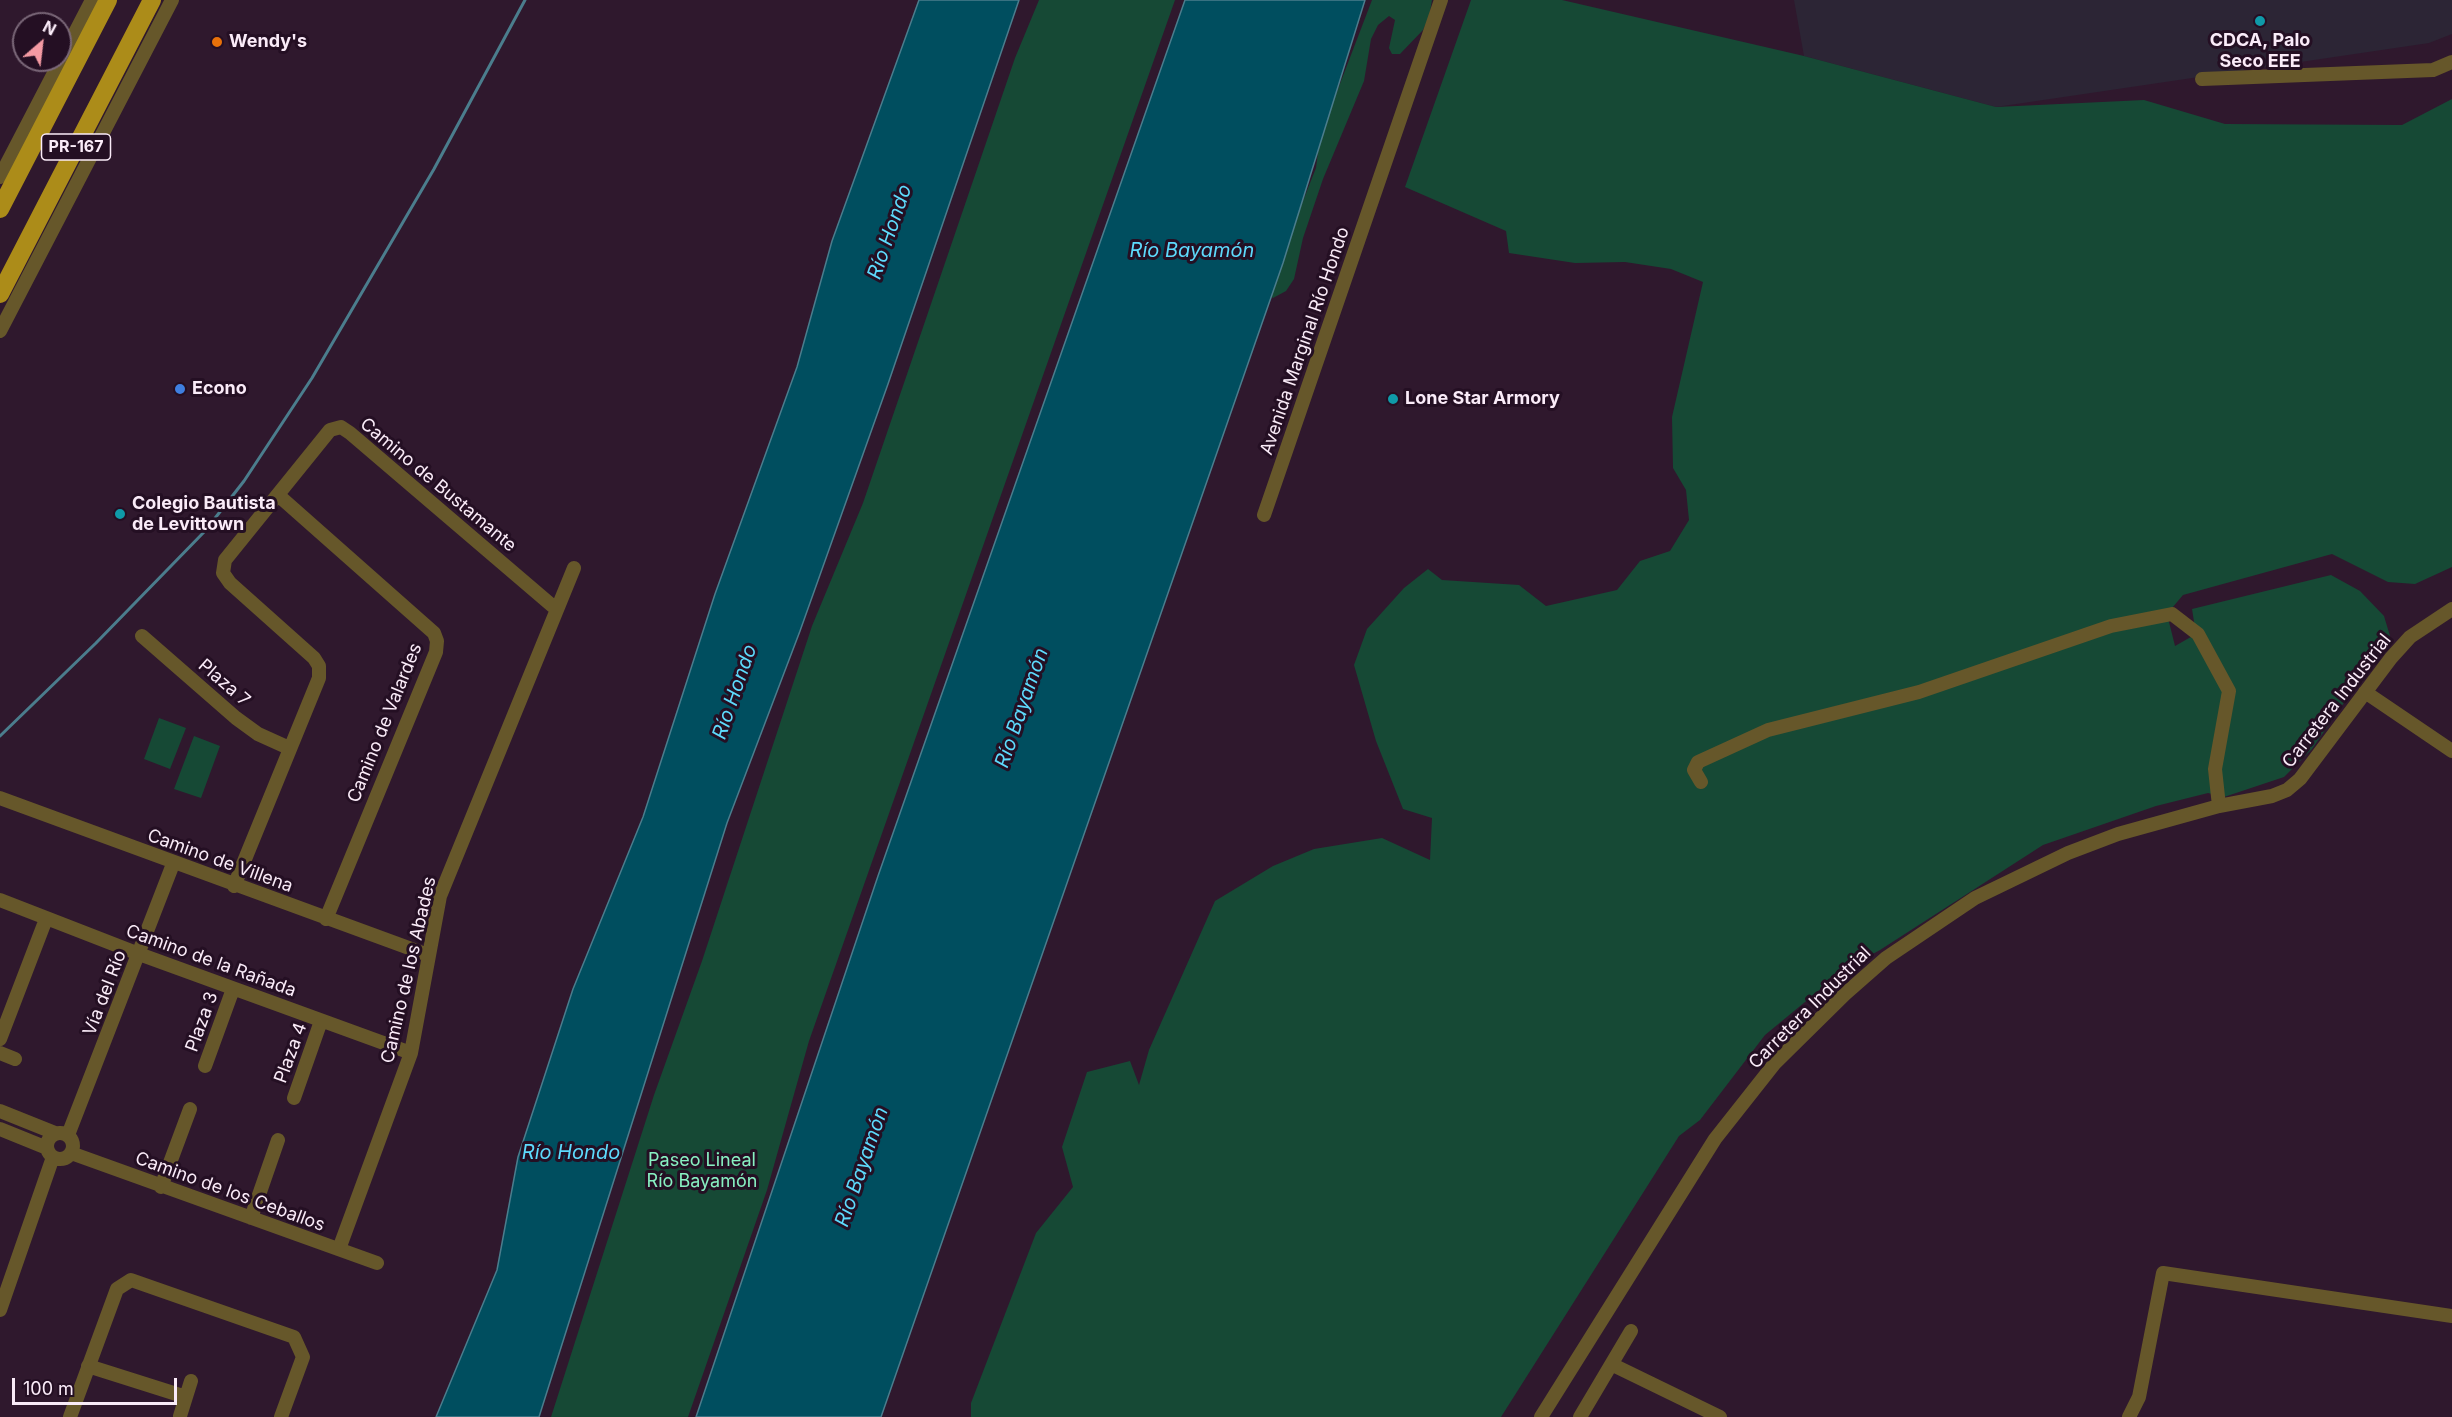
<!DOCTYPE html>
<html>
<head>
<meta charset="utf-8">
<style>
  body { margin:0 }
  #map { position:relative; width:2452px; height:1417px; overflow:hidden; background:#2f182d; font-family:Inter,sans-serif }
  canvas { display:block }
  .north { position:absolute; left:12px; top:12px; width:60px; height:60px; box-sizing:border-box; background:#240f23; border:2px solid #7a6778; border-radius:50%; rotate:28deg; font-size:16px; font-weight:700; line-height:24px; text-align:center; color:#faebf8 }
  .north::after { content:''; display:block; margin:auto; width:21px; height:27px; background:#f49aa3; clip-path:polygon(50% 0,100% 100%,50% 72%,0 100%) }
  .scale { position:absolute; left:12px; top:1378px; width:165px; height:27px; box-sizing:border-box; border:3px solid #faebf8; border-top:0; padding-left:8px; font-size:18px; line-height:21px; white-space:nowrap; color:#faebf8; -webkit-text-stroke:4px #240f23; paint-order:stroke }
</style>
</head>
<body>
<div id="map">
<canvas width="2452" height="1417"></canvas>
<div class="north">N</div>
<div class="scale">100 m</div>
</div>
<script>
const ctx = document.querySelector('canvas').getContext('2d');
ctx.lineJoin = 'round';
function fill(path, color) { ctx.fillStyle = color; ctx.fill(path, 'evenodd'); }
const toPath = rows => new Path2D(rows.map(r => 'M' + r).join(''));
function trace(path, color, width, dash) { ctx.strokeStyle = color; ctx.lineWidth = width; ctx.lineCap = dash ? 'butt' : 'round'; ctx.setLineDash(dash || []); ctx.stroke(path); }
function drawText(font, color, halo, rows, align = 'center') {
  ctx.font = font + ' Inter,sans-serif'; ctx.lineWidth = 6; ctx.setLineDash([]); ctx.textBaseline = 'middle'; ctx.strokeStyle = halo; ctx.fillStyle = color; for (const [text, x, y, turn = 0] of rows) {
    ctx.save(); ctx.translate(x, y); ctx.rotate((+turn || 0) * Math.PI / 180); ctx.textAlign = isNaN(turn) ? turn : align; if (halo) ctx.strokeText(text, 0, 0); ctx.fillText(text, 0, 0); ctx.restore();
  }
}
fill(toPath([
  [1794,0,2452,0,2452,34,2429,43,1996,107,1804,56]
]), '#2c2535');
fill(toPath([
  [1039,0,1175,0,809,1041,767,1190,688,1417,551,1417,654,1095,702,961,812,626,863,503,1015,58],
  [1372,0,1432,0,1429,17,1423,30,1400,54,1392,54,1389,48,1395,20,1389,16,1378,25,1371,39,1364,81,1323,179,1303,238,1294,279,1286,291,1273,298,1267,293,1310,183,1316,168,1320,136],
  [1471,0,1562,0,1804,56,1996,107,2144,100,2225,124,2402,125,2452,99,2452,567,2415,584,2388,582,2332,554,2183,595,2167,614,2175,646,2196,634,2192,609,2331,575,2360,591,2384,616,2390,636,2312,749,2284,777,2224,797,2208,793,2156,806,2043,845,1880,950,1845,969,1765,1035,1700,1120,1679,1136,1501,1417,971,1417,971,1403,1036,1233,1073,1187,1062,1147,1087,1072,1130,1061,1139,1085,1149,1050,1215,901,1273,866,1314,849,1382,838,1430,860,1432,818,1403,809,1376,741,1354,665,1367,629,1404,588,1428,569,1442,580,1519,585,1546,606,1617,590,1640,561,1670,551,1689,520,1686,490,1673,468,1672,417,1703,282,1671,269,1625,262,1575,263,1509,253,1506,231,1405,187],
  [159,718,186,728,170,769,144,759],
  [194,736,220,746,201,798,174,789]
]), '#164935');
const water = toPath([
  [919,0,1019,0,888,384,800,631,727,823,539,1417,436,1417,497,1270,518,1157,573,989,643,817,715,594,797,367,832,241,919,0],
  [1185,0,1365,0,1283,263,881,1417,696,1417,878,876,1185,0]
]);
fill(water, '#004e5f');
trace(water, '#4b7d8d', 1.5);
trace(toPath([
  [0,736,96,643,205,531,244,481,312,378,434,169,525,0]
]), '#4b7d8d', 3);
trace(toPath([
  [2202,79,2433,70,2452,62],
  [0,177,92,0],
  [0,331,172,0],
  [278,495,434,633,437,641,436,652,326,919],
  [1264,515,1441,0],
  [142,636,236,718,258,734,289,748],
  [2365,692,2452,751],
  [1701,782,1694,770,1698,762,1768,730,1919,692,2111,626,2172,614,2198,634,2229,691,2215,769,2219,806],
  [0,798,428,955],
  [234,886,319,678,319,666,314,658,230,583,223,573,225,560,330,430,341,427,350,433,556,609],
  [0,900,139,954,411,1053],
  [0,1039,46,919],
  [0,1053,15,1059],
  [205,1066,233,989],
  [294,1098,321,1021],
  [0,1111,55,1133],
  [0,1129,47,1148],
  '47 1146a13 13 0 1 1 26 0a13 13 0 1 1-26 0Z',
  [68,1135,173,864],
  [71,1153,377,1263],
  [161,1187,190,1109],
  [251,1218,278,1140],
  [339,1249,411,1053,440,896,574,568],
  [0,1310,53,1157],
  [1613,1365,1720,1417],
  [88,1366,186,1397],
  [180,1416,191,1381],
  [70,1417,117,1289,131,1280,294,1337,303,1357,281,1417],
  [1541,1417,1715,1139,1775,1063,1845,994,1886,958,1975,898,2068,853,2118,834,2219,806,2272,796,2287,790,2300,779,2391,658,2410,637,2452,609],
  [1580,1417,1631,1331],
  [2129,1417,2139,1397,2163,1273,2452,1316]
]), '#66572a', 14);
trace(toPath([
  [0,209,108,0],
  [0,294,152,0]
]), '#ac8c19', 18);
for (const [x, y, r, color] of [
  [2260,21,6,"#0f9aa8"],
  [217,42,6,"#e8710a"],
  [180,389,6,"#3f7fe0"],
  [1393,399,6,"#0f9aa8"],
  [120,514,6,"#0f9aa8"]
]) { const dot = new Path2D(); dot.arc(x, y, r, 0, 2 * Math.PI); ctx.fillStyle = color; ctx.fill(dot); trace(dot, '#240f23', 2); }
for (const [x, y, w] of [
  [76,147,69]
]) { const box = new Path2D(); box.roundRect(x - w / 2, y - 13, w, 26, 4.5); ctx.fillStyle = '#240f23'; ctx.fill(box); trace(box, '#faebf8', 1.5); }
drawText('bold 16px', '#faebf8', null, [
  ["PR-167",76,147]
]);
drawText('bold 18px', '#faebf8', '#240f23', [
  ["CDCA, Palo",2260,41,"center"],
  ["Seco EEE",2260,62,"center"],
  ["Wendy's",229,42],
  ["Econo",192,389],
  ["Lone Star Armory",1405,399],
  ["Colegio Bautista",132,504],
  ["de Levittown",132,525]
], 'left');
drawText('18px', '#faebf8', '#240f23', [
  ["Avenida Marginal Río Hondo",1305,341,-71],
  ["Camino de Bustamante",438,485,40],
  ["Plaza 7",224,683,41],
  ["Carretera Industrial",2337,701,-52],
  ["Camino de Valardes",385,723,-68],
  ["Camino de Villena",220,861,20],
  ["Camino de la Rañada",211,961,20],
  ["Camino de los Abades",409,970,-77],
  ["Vía del Río",105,993,-69],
  ["Carretera Industrial",1810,1008,-45],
  ["Plaza 3",202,1022,-70],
  ["Plaza 4",291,1053,-70],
  ["Camino de los Ceballos",230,1192,20]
]);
drawText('18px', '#88f1c2', '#240f23', [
  ["Paseo Lineal",702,1161],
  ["Río Bayamón",702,1182]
]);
drawText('italic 20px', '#5ddafc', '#240f23', [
  ["Río Hondo",890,232,-71],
  ["Río Bayamón",1192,251],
  ["Río Hondo",735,692,-71],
  ["Río Bayamón",1022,708,-71],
  ["Río Hondo",571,1153],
  ["Río Bayamón",862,1167,-71]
]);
</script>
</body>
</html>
